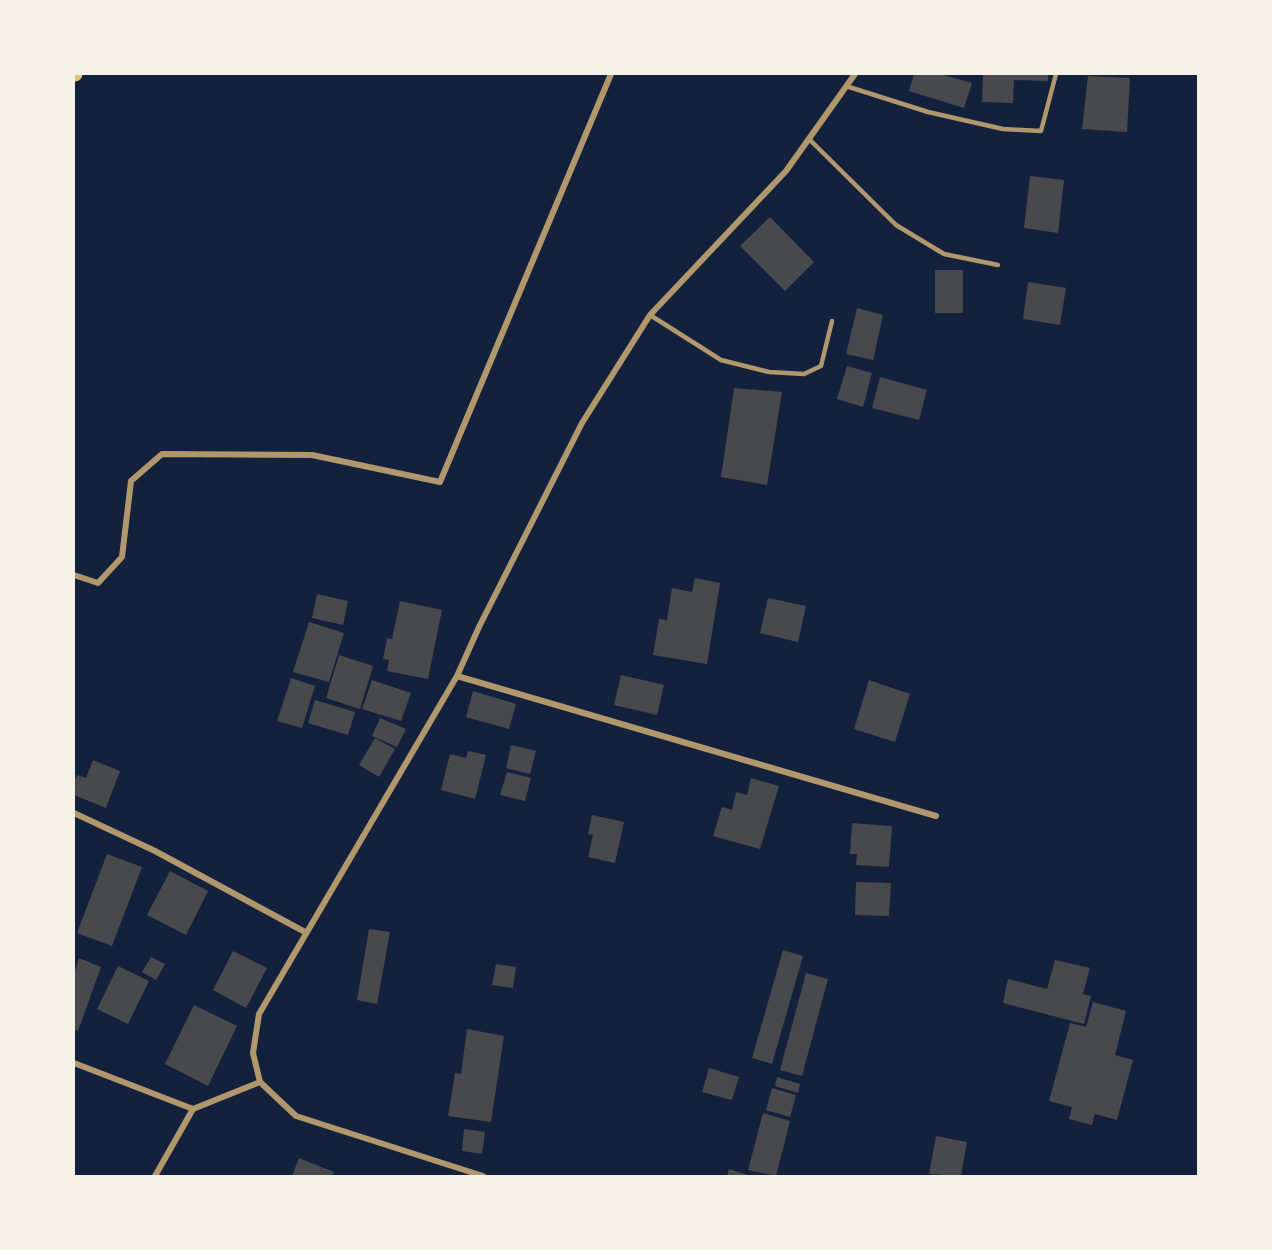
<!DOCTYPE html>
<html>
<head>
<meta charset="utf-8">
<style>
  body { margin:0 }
  #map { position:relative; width:1272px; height:1250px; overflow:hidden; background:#14213d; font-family:Raleway,sans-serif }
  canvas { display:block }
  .frame { position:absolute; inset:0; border:75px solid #f6f1e7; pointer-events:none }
</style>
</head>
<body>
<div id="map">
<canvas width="1272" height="1250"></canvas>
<div class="frame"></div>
</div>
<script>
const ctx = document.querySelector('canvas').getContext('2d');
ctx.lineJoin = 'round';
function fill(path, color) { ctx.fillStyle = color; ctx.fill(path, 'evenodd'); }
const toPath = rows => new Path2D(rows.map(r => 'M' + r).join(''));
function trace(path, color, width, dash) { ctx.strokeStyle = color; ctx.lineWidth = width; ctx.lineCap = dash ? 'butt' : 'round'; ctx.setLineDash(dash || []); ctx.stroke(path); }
fill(toPath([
  [914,74,940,74,972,83,964,108,909,91],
  [983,74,1048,74,1048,81,1014,80,1013,103,982,102],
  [1088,76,1130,78,1127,132,1082,129],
  [1030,176,1064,180,1058,233,1024,228],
  [770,217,814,262,785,291,740,246],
  [935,270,963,270,963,313,935,313],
  [1028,282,1066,288,1060,325,1023,319],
  [857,308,883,315,873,360,846,354],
  [847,366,872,373,863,407,837,399],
  [880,377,927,390,919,420,872,408],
  [734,388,782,392,767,485,721,477],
  [695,578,720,583,707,664,653,655,659,619,667,620,672,588,692,592],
  [317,594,348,601,343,625,312,618],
  [768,598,806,606,798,642,760,633],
  [400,601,442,610,428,679,387,671,389,660,383,659,387,638,392,639],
  [309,622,344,633,329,682,293,672],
  [339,655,373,666,360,709,326,698],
  [621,675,664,685,657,715,614,705],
  [291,678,315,686,302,728,277,721],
  [372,680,411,693,401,721,362,709],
  [869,680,910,694,895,742,854,729],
  [473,691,516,704,509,729,466,717],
  [315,700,355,712,348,735,308,723],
  [380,718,406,729,397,747,372,736],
  [375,738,395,749,379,777,359,765],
  [511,745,536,751,530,774,506,768],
  [468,751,486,755,475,799,441,790,450,754,466,758],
  [93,760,120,771,106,808,74,795,74,783,77,775,86,778],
  [507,772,531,778,525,801,500,795],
  [751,778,779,786,760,849,713,836,722,807,732,810,736,792,747,795],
  [592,815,624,822,615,863,588,857,593,835,588,834],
  [852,823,892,826,889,867,856,865,857,854,850,854],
  [107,854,142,867,112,946,77,933],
  [170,871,208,891,186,935,147,915],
  [856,882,891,883,889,916,855,915],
  [369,929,390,932,377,1004,357,1000],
  [783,950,803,956,772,1064,752,1058],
  [233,951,267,968,246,1008,213,990],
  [151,957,165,964,156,980,142,972],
  [79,958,101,967,78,1031,74,1029,74,974],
  [1055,960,1090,968,1083,994,1091,996,1084,1024,1003,1003,1008,979,1047,989],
  [496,964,516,967,513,988,492,985],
  [118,966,149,981,128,1024,97,1009],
  [806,973,828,979,802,1076,780,1070],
  [1093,1002,1126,1011,1115,1055,1133,1060,1117,1120,1095,1114,1092,1125,1069,1119,1072,1107,1049,1101,1070,1023,1086,1027],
  [194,1005,237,1026,208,1086,165,1064],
  [467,1029,504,1036,491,1122,448,1116,455,1073,461,1074],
  [709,1068,739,1077,732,1100,702,1092],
  [777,1077,800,1084,798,1093,775,1086],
  [772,1088,796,1095,790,1117,766,1110],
  [763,1113,790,1121,776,1176,748,1170],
  [464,1129,485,1132,482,1154,462,1151],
  [936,1136,967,1142,961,1176,929,1174],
  [299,1158,334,1172,332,1176,292,1176],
  [729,1169,751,1176,727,1176]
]), '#48494c');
trace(toPath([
  [846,86,928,112,1003,129,1041,131,1056,74],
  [809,139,896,225,944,254,998,265],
  [650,315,721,360,769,372,804,374,821,366,832,321]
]), '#b1986c', 4.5);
trace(toPath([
  [74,575,98,583,122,557,131,481,162,454,312,455,440,482,611,74],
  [457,676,936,816],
  [74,813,155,851,305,932],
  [74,1063,193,1109],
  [155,1176,193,1109,260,1082],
  [483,1176,296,1116,260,1082,253,1053,259,1014,457,676,479,627,582,423,650,315,786,171,855,74]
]), '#b1986c', 6);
trace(toPath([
  [74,74,75,74]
]), '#e5c07b', 15);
</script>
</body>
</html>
